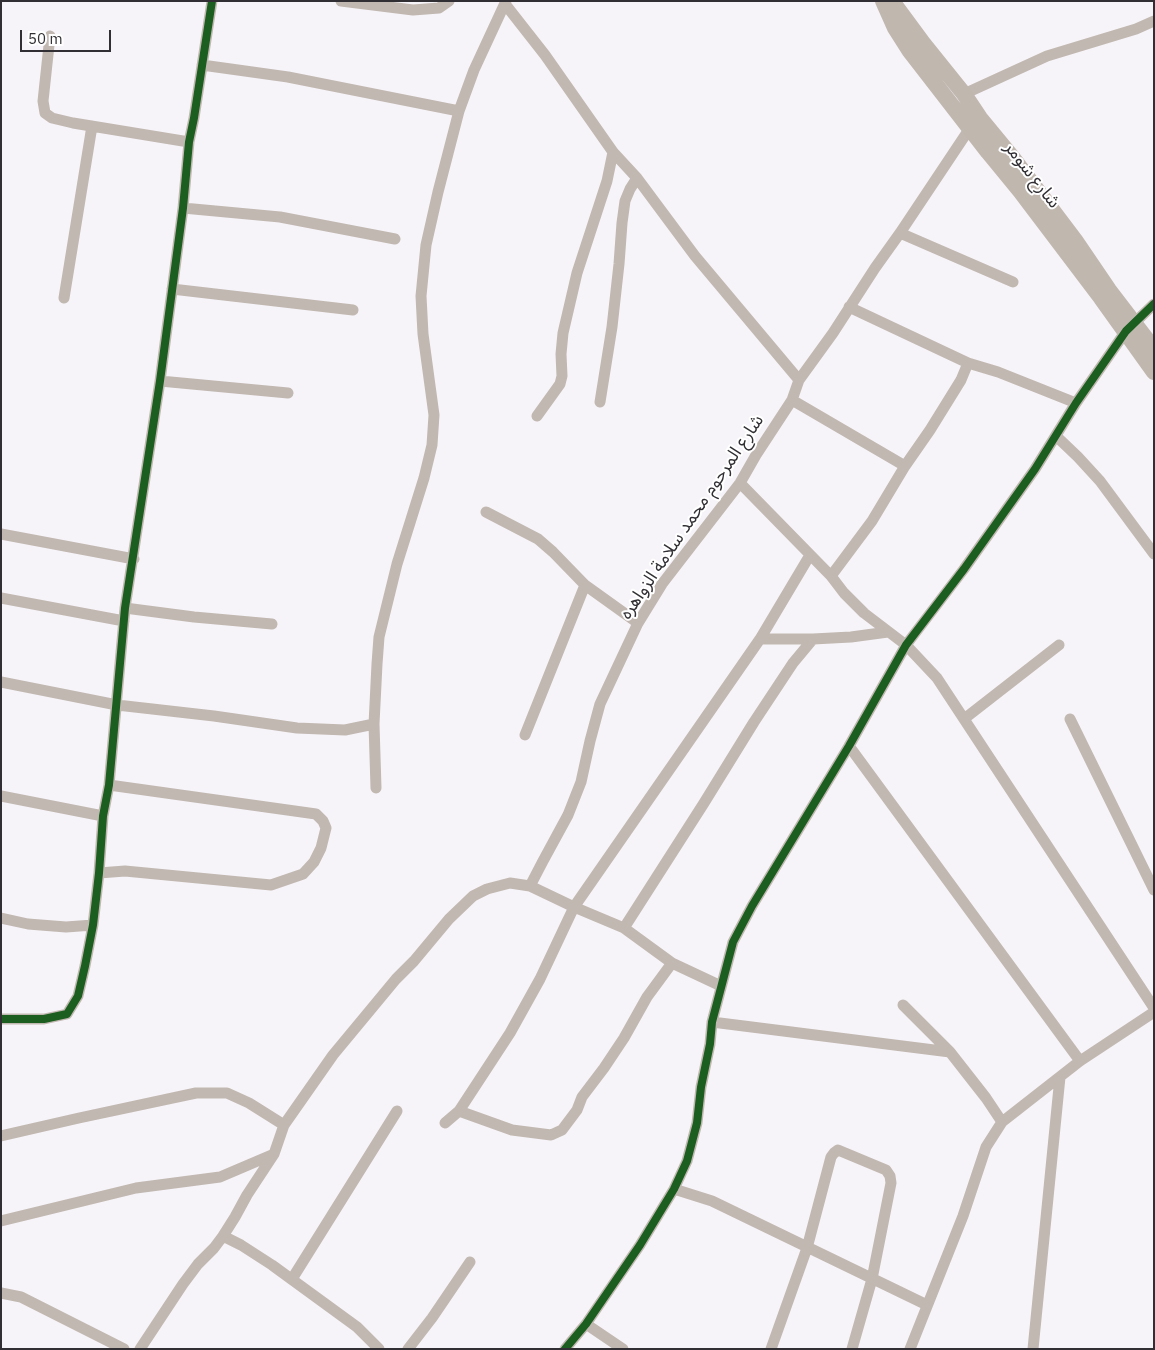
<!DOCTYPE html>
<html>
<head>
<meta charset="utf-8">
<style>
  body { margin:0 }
  #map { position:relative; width:1155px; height:1350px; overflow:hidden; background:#f7f4f9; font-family:"IBM Plex Sans",sans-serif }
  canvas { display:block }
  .frame { position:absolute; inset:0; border:2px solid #312f33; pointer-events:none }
  .scale { position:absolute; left:20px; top:30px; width:91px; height:22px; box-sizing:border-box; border:2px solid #312f33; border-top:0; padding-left:6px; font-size:15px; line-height:18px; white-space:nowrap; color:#312f33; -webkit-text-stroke:4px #fff; paint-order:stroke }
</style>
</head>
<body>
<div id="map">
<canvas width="1155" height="1350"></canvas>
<div class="frame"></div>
<div class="scale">50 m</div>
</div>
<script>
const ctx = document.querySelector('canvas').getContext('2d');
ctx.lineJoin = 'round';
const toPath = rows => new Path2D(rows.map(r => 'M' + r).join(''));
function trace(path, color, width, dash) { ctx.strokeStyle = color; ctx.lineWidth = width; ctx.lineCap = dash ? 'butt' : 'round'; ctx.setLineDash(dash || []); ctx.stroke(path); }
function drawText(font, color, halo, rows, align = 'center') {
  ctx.font = font + ' "IBM Plex Sans","Noto Sans Arabic",sans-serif'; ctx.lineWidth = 4; ctx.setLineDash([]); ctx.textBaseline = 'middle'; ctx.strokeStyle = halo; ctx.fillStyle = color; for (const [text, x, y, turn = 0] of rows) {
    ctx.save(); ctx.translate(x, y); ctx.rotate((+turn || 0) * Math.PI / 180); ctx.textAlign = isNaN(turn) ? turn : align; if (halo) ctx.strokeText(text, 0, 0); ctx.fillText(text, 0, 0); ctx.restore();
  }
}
trace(toPath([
  [341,1,413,10,439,8,449,1],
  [505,4,545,55,613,152,637,178,695,256,799,380],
  [50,36,43,101,45,113,52,118,73,123,189,142],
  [202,65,288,77,459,111],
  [964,94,1047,56,1136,29,1154,21],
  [183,208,280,217,395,239],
  [900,233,1013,282],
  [172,289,353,310],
  [64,298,92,126],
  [968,363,998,372,1076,403],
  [160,381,288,393],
  [792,400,905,466],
  [600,402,612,327,619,264,622,223,625,201,630,189,637,178],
  [537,416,560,384,562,376,561,354,563,333,577,273,607,181,613,152],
  [1056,436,1078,457,1100,481,1154,554],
  [740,483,831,576,844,593,864,613,906,645,937,678,1154,1008],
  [486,512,538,539,553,552,585,585,638,623],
  [1,534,134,559],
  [831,576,872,521,905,466,930,430,961,380,968,363,849,307],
  [1,598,124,621],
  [125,608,194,617,272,624],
  [760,639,810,555],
  [1,682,117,705,214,716,297,728,345,730,374,724],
  [964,719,1059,645],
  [1070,719,1154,890],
  [525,735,585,585],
  [849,746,1080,1061],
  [376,788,374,724,377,664,379,637,397,564,424,478,432,445,434,415,423,334,421,296,426,245,438,192,459,111,474,70,506,1],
  [1,796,103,816],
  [99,873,125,871,271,885,303,874,314,862,321,848,326,828,323,821,316,814,109,785],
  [530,886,543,861,568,815,581,782,590,741,600,704,638,623,662,584,740,483,756,455,792,400,799,380,833,333,875,268,900,233,970,128,974,124],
  [1,918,28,924,66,927,93,925],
  [624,928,704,803,754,722,793,663,813,639],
  [903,1005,950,1052,986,1098,1002,1122],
  [1,1019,44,1019,67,1014,78,996,85,966,93,925,99,873,103,816,109,785,125,608,160,381,183,208,189,142,194,118,212,1],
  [712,1022,950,1052],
  [459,1111,512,1130,551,1135,562,1130,577,1110,582,1097,604,1068,624,1038,647,997,672,963],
  [445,1123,459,1111,510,1033,540,979,574,907,624,928,672,963,721,986],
  [1,1136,79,1118,196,1093,227,1093,249,1103,284,1125],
  [674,1189,712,1201,927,1305],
  [1,1221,136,1188,220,1177,274,1154],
  [223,1236,235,1217,247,1195,274,1154,284,1125,333,1055,396,979,414,961,449,919,473,896,487,889,510,883,530,886,574,907,760,639,813,639,851,637,888,632],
  [292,1279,397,1111],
  [1,1293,21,1297,124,1349],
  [586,1324,623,1349],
  [140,1349,183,1284,198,1264,214,1248,223,1236,241,1245,272,1265,357,1327,379,1349],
  [408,1349,432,1318,470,1262],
  [565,1349,586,1324,640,1245,674,1189,687,1161,697,1123,701,1087,710,1044,712,1022,733,942,752,906,849,746,906,645,964,569,1035,469,1076,403,1126,331,1154,304],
  [771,1349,807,1248,831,1157,834,1153,838,1150,886,1170,890,1176,891,1183,872,1279,852,1349],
  [910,1349,963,1216,986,1147,1002,1122,1080,1061,1154,1012],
  [1033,1349,1060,1077]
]), '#c1b8b1', 11);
trace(toPath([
  [883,1,895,28,909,50,988,152,1020,191,1101,298,1154,372],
  [892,1,923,43,964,94,980,118,1013,158,1075,240,1109,290,1154,349]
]), '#c0b7af', 16);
trace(toPath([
  [1,1019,44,1019,67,1014,78,996,85,966,93,925,99,873,103,816,109,785,125,608,160,381,183,208,189,142,194,118,212,1],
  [565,1349,586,1324,640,1245,674,1189,687,1161,697,1123,701,1087,710,1044,712,1022,733,942,752,906,849,746,906,645,964,569,1035,469,1076,403,1126,331,1154,304]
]), '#1b5e20', 8);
drawText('18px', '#312f33', '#fff', [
  ["شارع شومر",1032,175,52],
  ["شارع المرحوم محمد سلامة الزواهره",692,517,-56]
]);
</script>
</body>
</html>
